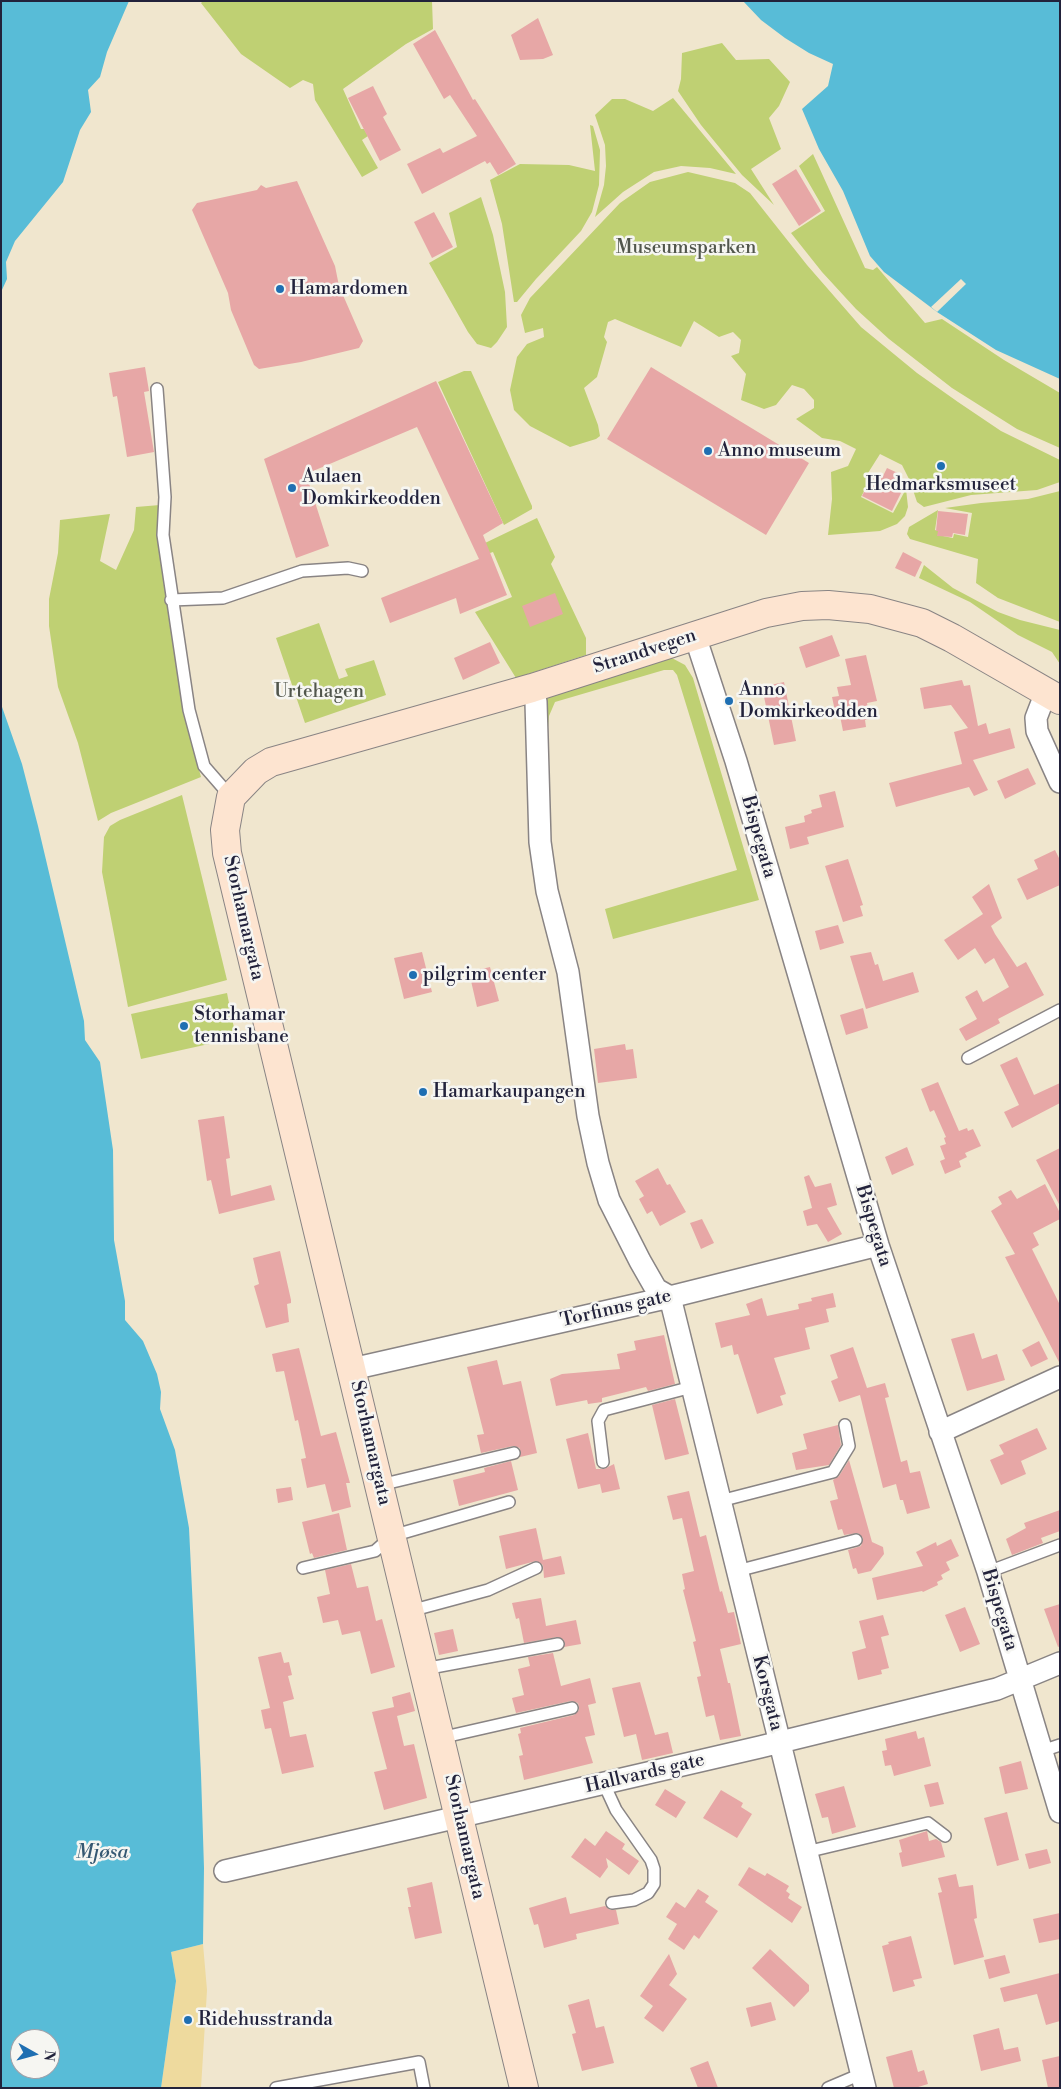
<!DOCTYPE html>
<html>
<head>
<meta charset="utf-8">
<style>
  body { margin:0 }
  #map { position:relative; width:1061px; height:2089px; overflow:hidden; background:#f0e6ce; font-family:"Libre Bodoni",serif }
  canvas { display:block }
  .frame { position:absolute; inset:0; border:2px solid #22223b; pointer-events:none }
  .north { position:absolute; left:10px; top:2029px; width:50px; height:50px; box-sizing:border-box; background:#f6f6f2; border:1px solid #a1a1a9; border-radius:50%; rotate:97deg; font-size:14px; font-weight:700; line-height:20px; text-align:center; color:#22223b }
  .north::after { content:''; display:block; margin:auto; width:18px; height:22px; background:#1f6fb2; clip-path:polygon(50% 0,100% 100%,50% 72%,0 100%) }
</style>
</head>
<body>
<div id="map">
<canvas width="1061" height="2089"></canvas>
<div class="frame"></div>
<div class="north">N</div>
</div>
<script>
const ctx = document.querySelector('canvas').getContext('2d');
ctx.lineJoin = 'round';
function fill(path, color) { ctx.fillStyle = color; ctx.fill(path, 'evenodd'); }
const toPath = rows => new Path2D(rows.map(r => 'M' + r).join(''));
function trace(path, color, width, dash) { ctx.strokeStyle = color; ctx.lineWidth = width; ctx.lineCap = dash ? 'butt' : 'round'; ctx.setLineDash(dash || []); ctx.stroke(path); }
function drawText(font, color, halo, rows, align = 'center') {
  ctx.font = font + ' "Libre Bodoni",serif'; ctx.lineWidth = 5; ctx.setLineDash([]); ctx.textBaseline = 'middle'; ctx.strokeStyle = halo; ctx.fillStyle = color; for (const [text, x, y, turn = 0] of rows) {
    ctx.save(); ctx.translate(x, y); ctx.rotate((+turn || 0) * Math.PI / 180); ctx.textAlign = isNaN(turn) ? turn : align; if (halo) ctx.strokeText(text, 0, 0); ctx.fillText(text, 0, 0); ctx.restore();
  }
}
fill(toPath([
  [203,1,432,1,433,29,406,44,343,89,361,129,364,129,368,136,362,140,378,168,362,177,315,100,313,84,303,80,290,88,241,54,201,3],
  [722,43,736,60,769,59,790,82,779,106,769,118,781,149,751,169,774,205,742,175,701,125,678,91,681,79,682,53],
  [673,98,736,174,710,168,681,166,654,172,623,192,595,217,604,185,606,166,605,145,595,115,612,99,625,99,653,111],
  [590,125,593,126,600,150,599,185,592,212,581,231,536,279,517,302,514,302,502,224,490,180,520,164,569,165,595,171],
  [813,154,865,268,873,270,877,267,925,323,942,319,1004,360,1060,393,1060,448,1017,429,952,388,889,339,856,309,822,272,791,233,825,211,799,166],
  [688,172,735,183,750,193,807,265,861,327,917,373,958,402,1001,431,1060,460,1060,482,1037,490,971,495,924,507,917,502,910,481,902,465,880,454,868,473,872,476,861,497,893,513,906,489,908,507,905,516,897,524,880,531,828,535,832,499,831,472,848,466,856,449,840,441,822,438,796,419,814,408,814,400,804,389,792,385,776,405,764,409,741,400,746,374,731,356,739,353,741,340,733,332,719,337,694,321,681,347,615,319,608,322,604,337,607,342,597,377,584,388,598,425,600,436,596,439,570,447,530,426,514,410,510,390,517,357,527,344,544,337,543,328,525,333,521,315,530,298,620,203,650,182],
  [481,197,493,235,505,292,507,327,497,342,491,348,477,344,468,332,429,263,457,247,449,213],
  [464,371,471,371,532,506,532,509,504,525,438,382],
  [1060,491,1060,622,998,598,976,583,978,559,910,539,907,534,909,527,938,510,935,530,938,531,938,535,953,538,954,534,968,537,972,513,945,508,981,503,1028,499],
  [160,505,163,578,174,652,189,733,201,777,111,813,98,821,78,743,58,687,49,626,49,599,58,553,60,520,110,514,100,561,116,570,134,530,136,507],
  [537,518,555,557,551,564,586,638,586,655,516,678,475,612,512,597,493,552,487,554,485,543],
  [924,565,953,588,998,612,1020,620,1060,630,1060,664,1052,652,1018,635,970,602,919,578],
  [319,623,339,679,348,676,345,669,374,660,386,695,305,723,276,638],
  [670,657,685,665,693,678,759,900,613,939,605,909,737,870,677,675,673,670,664,670,555,702,549,716,548,727,539,696],
  [182,795,227,980,128,1007,102,872,104,837,110,826,120,820],
  [227,993,236,1038,141,1059,131,1014]
]), '#bfd073');
fill(toPath([
  [203,1944,207,1990,201,2088,161,2088,176,1981,171,1952]
]), '#eeda9e');
fill(toPath([
  [1,1,129,1,107,52,100,77,88,90,91,112,80,130,63,182,15,241,6,262,7,279,1,292],
  [743,1,1060,1,1060,379,996,350,937,312,884,272,870,256,843,191,819,149,802,109,828,86,833,64,809,53,785,38,761,20],
  [1,704,22,764,38,826,84,1021,85,1040,100,1062,113,1150,114,1240,125,1301,125,1320,143,1341,157,1374,161,1392,160,1409,175,1450,189,1528,201,1774,204,1868,203,1944,171,1952,176,1981,161,2088,1,2088],
  [20,2039,50,2039,50,2069,20,2069]
]), '#58bcd7');
fill(toPath([
  [961,279,966,284,937,312,931,307]
]), '#f0e6ce');
fill(toPath([
  [538,18,553,55,543,59,520,60,511,35],
  [435,30,473,100,475,99,516,164,498,175,490,162,487,164,485,161,422,194,407,164,440,148,443,153,477,136,450,95,444,99,413,44],
  [373,86,387,114,383,117,401,150,380,161,348,98],
  [796,169,821,211,799,226,772,184],
  [297,181,335,266,339,286,363,341,359,348,301,362,259,369,254,365,231,310,228,293,192,210,197,203,257,190,261,185,266,188],
  [434,212,453,247,432,258,414,222],
  [145,367,149,391,144,392,154,452,127,457,117,396,113,397,109,373],
  [651,367,809,463,766,535,607,439],
  [436,381,503,523,483,535,507,595,460,614,456,598,390,623,381,598,479,559,417,427,306,474,329,546,296,558,264,459],
  [887,468,900,474,895,485,903,489,892,511,862,496,873,474,882,478],
  [938,511,968,514,965,535,953,533,952,537,937,536,938,531,936,531],
  [903,552,922,562,915,577,895,568],
  [555,593,563,614,530,627,522,606],
  [832,635,840,656,806,668,799,647],
  [490,642,500,663,463,680,454,658],
  [866,655,877,701,867,703,870,719,865,720,866,727,843,731,839,711,835,711,832,697,839,696,837,687,851,685,845,659],
  [962,680,964,686,970,685,978,726,986,723,989,734,1010,728,1015,748,973,760,988,790,974,796,969,787,896,807,889,783,962,764,954,732,968,728,951,705,924,709,920,688],
  [784,682,796,741,774,745,762,687],
  [1028,768,1036,784,1005,799,997,781],
  [835,791,844,827,807,837,809,844,790,849,785,827,805,822,804,816,812,813,811,810,822,807,819,795],
  [1055,850,1060,860,1060,885,1027,900,1017,879,1038,869,1034,860],
  [848,859,863,905,860,906,863,916,843,922,825,866],
  [989,884,1002,918,991,926,995,934,1017,967,1026,962,1044,995,998,1019,1000,1023,966,1041,959,1029,977,1019,965,997,977,990,983,1002,1009,987,994,958,985,964,975,948,958,960,944,940,983,914,972,897],
  [838,925,844,943,820,950,815,931],
  [422,952,432,992,404,999,394,958],
  [871,952,875,965,878,964,883,981,913,972,919,992,866,1009,850,956],
  [490,967,499,1001,477,1007,469,972],
  [863,1008,868,1028,846,1035,840,1015],
  [625,1044,626,1050,633,1049,637,1078,598,1083,594,1049],
  [1017,1057,1034,1095,1060,1083,1060,1103,1012,1128,1004,1112,1019,1105,1000,1065],
  [938,1082,959,1131,967,1128,968,1131,973,1129,981,1146,965,1153,967,1157,959,1161,961,1167,945,1174,940,1161,945,1159,940,1146,946,1144,944,1138,946,1137,934,1110,930,1112,921,1089],
  [224,1116,230,1158,226,1159,231,1196,271,1185,275,1200,219,1214,211,1180,207,1181,198,1120],
  [907,1147,914,1165,892,1175,885,1157],
  [1060,1148,1060,1206,1036,1160],
  [658,1168,667,1185,670,1184,686,1212,660,1226,652,1211,647,1214,639,1199,644,1196,635,1181],
  [809,1175,815,1187,831,1183,837,1205,827,1208,842,1234,828,1242,817,1224,807,1226,803,1211,812,1208,804,1177],
  [1045,1184,1060,1213,1060,1219,1033,1233,1039,1245,1032,1249,1060,1305,1060,1364,1005,1257,1015,1254,991,1211,1002,1204,998,1197,1011,1190,1017,1199],
  [702,1219,714,1243,701,1249,690,1223],
  [280,1251,291,1300,291,1303,287,1304,289,1322,266,1328,254,1286,259,1284,253,1258],
  [833,1293,836,1307,826,1309,829,1322,805,1328,810,1349,774,1358,786,1394,780,1396,783,1405,757,1414,738,1354,734,1355,732,1345,721,1348,715,1323,750,1315,746,1304,762,1298,767,1316,799,1309,798,1304,812,1301,811,1298],
  [974,1333,982,1359,997,1354,1005,1380,967,1391,951,1339],
  [664,1335,675,1384,648,1391,646,1387,602,1398,602,1402,588,1404,587,1400,556,1406,550,1379,562,1374,620,1369,617,1354,636,1350,634,1341],
  [1039,1341,1048,1359,1031,1367,1022,1350],
  [853,1347,867,1388,885,1383,889,1397,885,1398,901,1462,907,1460,910,1473,920,1471,930,1508,907,1514,903,1500,900,1500,896,1484,883,1488,860,1395,839,1402,831,1381,838,1378,830,1355],
  [299,1348,321,1436,336,1432,350,1483,346,1483,351,1507,332,1512,325,1484,307,1488,301,1459,306,1458,298,1420,295,1421,284,1371,276,1372,272,1354],
  [497,1360,503,1385,521,1381,537,1453,520,1457,520,1448,513,1446,481,1453,477,1435,484,1434,467,1367],
  [675,1399,689,1454,665,1460,652,1405],
  [838,1425,841,1445,829,1465,796,1470,792,1453,807,1449,803,1434],
  [1037,1428,1047,1449,1021,1461,1026,1474,1001,1485,990,1460,1004,1454,999,1445],
  [588,1433,596,1469,604,1469,614,1464,620,1489,602,1493,600,1484,578,1489,566,1439],
  [849,1460,872,1542,883,1547,884,1554,871,1571,858,1574,856,1568,853,1569,848,1550,861,1546,863,1538,858,1533,844,1535,842,1529,838,1530,830,1501,838,1499,833,1480,839,1476],
  [511,1461,518,1490,459,1506,453,1480,485,1472,484,1468],
  [291,1487,293,1500,278,1503,276,1489],
  [689,1491,700,1537,706,1535,720,1592,722,1591,728,1613,734,1612,741,1644,720,1649,728,1683,730,1683,741,1736,720,1740,714,1715,706,1717,697,1677,701,1676,693,1642,696,1641,683,1590,685,1589,682,1574,694,1571,682,1518,673,1520,667,1496],
  [1060,1510,1060,1531,1041,1538,1043,1543,1012,1555,1006,1539,1026,1528,1024,1523],
  [339,1513,347,1550,314,1558,312,1553,310,1554,302,1522],
  [536,1528,543,1560,561,1556,565,1574,544,1578,543,1565,536,1561,506,1569,499,1536],
  [951,1539,959,1556,946,1562,950,1570,941,1575,943,1579,937,1582,938,1585,923,1592,922,1591,877,1600,872,1578,923,1566,916,1552,936,1542,937,1546],
  [351,1564,357,1588,368,1586,376,1621,382,1619,395,1667,371,1674,360,1631,342,1635,338,1620,323,1623,317,1597,330,1594,325,1570],
  [541,1598,546,1626,576,1620,581,1644,564,1647,564,1640,557,1637,524,1643,519,1618,516,1619,512,1603],
  [1060,1604,1060,1646,1058,1647,1044,1609],
  [965,1607,980,1644,960,1652,945,1615],
  [883,1615,889,1635,881,1637,889,1668,881,1670,882,1674,858,1680,852,1652,866,1648,859,1621],
  [453,1629,458,1651,439,1655,434,1633],
  [281,1652,284,1663,289,1662,292,1675,288,1676,294,1699,283,1702,290,1737,306,1734,314,1767,282,1774,271,1728,265,1729,263,1720,261,1710,270,1708,258,1657],
  [553,1653,561,1686,590,1678,596,1703,588,1705,595,1735,585,1737,593,1763,524,1780,519,1756,523,1755,518,1734,521,1733,520,1728,574,1715,579,1710,578,1703,571,1701,516,1713,512,1698,524,1695,518,1669,530,1666,528,1657],
  [640,1682,655,1735,668,1732,673,1753,642,1760,636,1734,624,1737,612,1688],
  [410,1692,415,1711,397,1716,404,1746,414,1744,427,1798,384,1810,374,1772,387,1769,372,1712,394,1707,392,1697],
  [916,1731,918,1739,924,1737,931,1766,894,1776,891,1765,885,1766,882,1751,887,1750,885,1739],
  [1021,1761,1028,1789,1005,1794,999,1767],
  [938,1782,944,1804,930,1807,924,1785],
  [844,1786,856,1827,832,1834,828,1817,822,1818,815,1794],
  [665,1789,686,1802,676,1818,655,1805],
  [721,1790,743,1803,741,1807,752,1814,737,1838,703,1818],
  [1007,1812,1019,1860,997,1866,984,1818],
  [606,1831,625,1844,622,1849,639,1861,629,1875,606,1858,608,1867,600,1878,571,1857,585,1838,595,1846],
  [927,1831,929,1841,936,1839,941,1842,945,1857,902,1867,899,1853,902,1852,899,1840],
  [1047,1849,1051,1863,1029,1869,1025,1854],
  [749,1867,765,1876,767,1873,789,1886,786,1891,790,1894,788,1898,802,1907,792,1923,738,1885],
  [956,1874,959,1887,973,1885,977,1918,974,1919,984,1957,954,1965,938,1893,942,1892,938,1878],
  [432,1882,442,1933,415,1939,408,1907,411,1907,407,1888],
  [698,1889,709,1896,705,1902,718,1911,699,1939,694,1935,684,1950,668,1939,677,1924,666,1917,676,1902,685,1908],
  [566,1897,570,1914,605,1906,610,1910,616,1910,619,1924,576,1934,577,1939,544,1948,538,1924,534,1925,529,1908],
  [1060,1913,1060,1939,1039,1943,1033,1919],
  [911,1936,922,1978,913,1980,915,1986,893,1992,882,1946,889,1944,888,1942],
  [770,1949,809,1985,809,1991,794,2007,752,1968],
  [669,1954,677,1974,669,1985,687,1999,663,2032,644,2018,653,2006,640,1996],
  [1005,1955,1010,1973,989,1979,984,1960],
  [1060,1973,1060,2021,1046,2025,1037,1994,1004,2002,1000,1988],
  [589,1999,596,2028,604,2026,614,2063,582,2071,572,2034,576,2033,568,2005],
  [771,2002,776,2020,751,2027,746,2008],
  [999,2028,1004,2050,1018,2047,1021,2061,981,2071,973,2035],
  [912,2050,918,2072,924,2070,928,2084,915,2088,894,2088,886,2057],
  [1060,2056,1060,2088,1048,2088,1042,2060],
  [708,2061,718,2088,698,2088,690,2068]
]), '#e7a7a6');
const service = toPath([
  [157,389,165,497,163,535,189,710,204,766,231,797],
  [171,600,223,598,302,571,348,568,362,571],
  [968,1058,1060,1010],
  [603,1462,598,1421,604,1410,692,1387],
  [380,1485,514,1453],
  [720,1501,833,1472,849,1446,845,1425],
  [303,1568,375,1551,392,1536,509,1502],
  [737,1571,856,1540],
  [988,1572,1060,1545],
  [410,1611,488,1590,536,1568],
  [424,1669,558,1644],
  [440,1738,572,1708],
  [1042,1751,1060,1745],
  [604,1784,616,1810,651,1860,654,1869,654,1884,648,1893,634,1900,612,1903],
  [806,1852,928,1823,945,1836],
  [276,2088,419,2062,424,2088],
  [828,2088,861,2074]
]);
const minor = toPath([
  [695,636,736,761,878,1245,988,1572,1060,1812],
  [532,688,536,702,540,842,547,891,568,972,588,1116,598,1163,609,1200,640,1261,656,1289,670,1297,865,2088],
  [1046,692,1036,718,1037,731,1060,782],
  [352,1369,670,1297,878,1245],
  [940,1432,1060,1377],
  [225,1871,760,1747,997,1689,1060,1663]
]);
const secondary = toPath([
  [524,2088,227,853,225,830,231,797,256,771,271,762,532,688,766,613,802,606,828,605,870,609,922,623,952,638,1060,700]
]);
trace(service, '#898484', 14);
trace(minor, '#898484', 24);
trace(secondary, '#898484', 30);
trace(service, '#fff', 11);
trace(minor, '#fff', 21);
trace(secondary, '#fde4d0', 28);
for (const [x, y, r, color] of [
  [280,289,5,"#1f6fb2"],
  [708,451,5,"#1f6fb2"],
  [941,466,5,"#1f6fb2"],
  [292,488,5,"#1f6fb2"],
  [729,701,5,"#1f6fb2"],
  [413,975,5,"#1f6fb2"],
  [184,1026,5,"#1f6fb2"],
  [423,1092,5,"#1f6fb2"],
  [188,2020,5,"#1f6fb2"]
]) { const dot = new Path2D(); dot.arc(x, y, r, 0, 2 * Math.PI); ctx.fillStyle = color; ctx.fill(dot); trace(dot, '#f6f6f2', 2); }
drawText('19px', '#51564c', '#f6f6f2', [
  ["Museumsparken",686,248],
  ["Urtehagen",319,692]
]);
drawText('19px', '#22223b', '#f6f6f2', [
  ["Hamardomen",290,289],
  ["Anno museum",718,451],
  ["Aulaen",302,477],
  ["Domkirkeodden",302,499],
  ["Hedmarksmuseet",941,485,"center"],
  ["Anno",739,690],
  ["Domkirkeodden",739,712],
  ["pilgrim center",423,975],
  ["Storhamar",194,1015],
  ["tennisbane",194,1037],
  ["Hamarkaupangen",433,1092],
  ["Ridehusstranda",198,2020]
], 'left');
drawText('19px', '#22223b', '#f6f6f2', [
  ["Strandvegen",645,652,-18],
  ["Bispegata",758,837,74],
  ["Storhamargata",243,918,77],
  ["Bispegata",873,1226,73],
  ["Torfinns gate",616,1309,-13],
  ["Storhamargata",370,1443,77],
  ["Bispegata",999,1610,73],
  ["Korsgata",767,1693,76],
  ["Hallvards gate",645,1774,-13],
  ["Storhamargata",464,1837,77]
]);
drawText('italic 20px', '#355872', '#f6f6f2', [
  ["Mjøsa",102,1853]
]);
</script>
</body>
</html>
